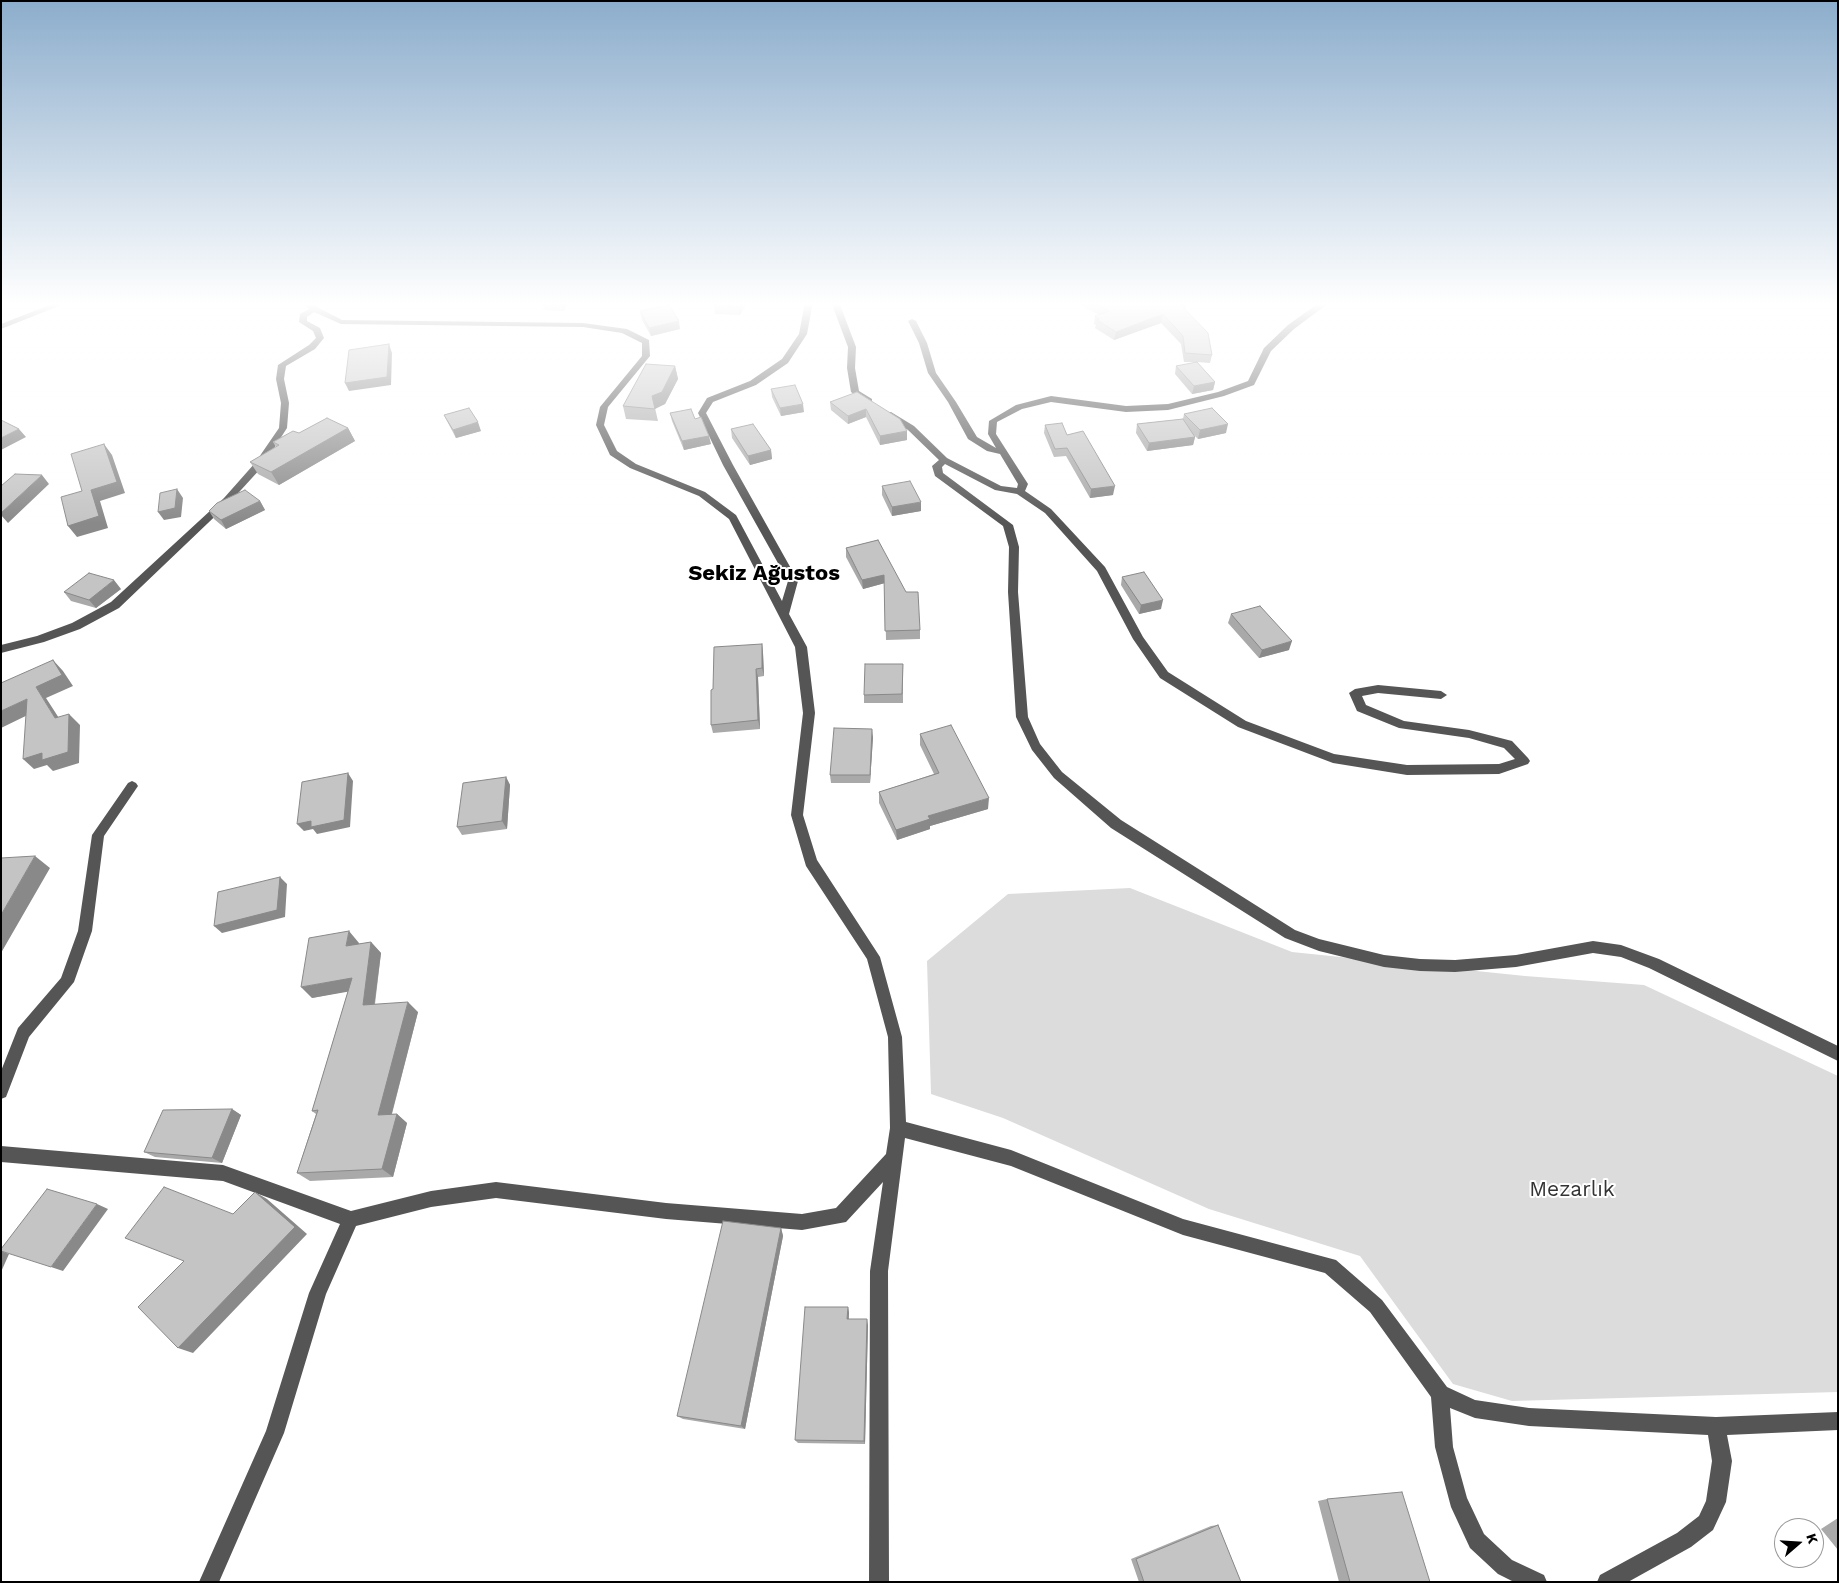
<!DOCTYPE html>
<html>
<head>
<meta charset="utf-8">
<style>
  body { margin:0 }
  #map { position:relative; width:1839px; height:1583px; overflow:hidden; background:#fff; font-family:"Work Sans",sans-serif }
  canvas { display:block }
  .frame { position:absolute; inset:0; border:2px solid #000; pointer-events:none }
  .north { position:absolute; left:1774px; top:1518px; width:50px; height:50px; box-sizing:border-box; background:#fff; border:1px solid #999; border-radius:50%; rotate:71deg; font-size:14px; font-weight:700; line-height:20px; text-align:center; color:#000 }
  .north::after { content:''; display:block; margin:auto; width:18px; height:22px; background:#000; clip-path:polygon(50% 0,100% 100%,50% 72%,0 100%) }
</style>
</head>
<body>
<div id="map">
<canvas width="1839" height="1583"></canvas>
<div class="frame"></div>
<div class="north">K</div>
</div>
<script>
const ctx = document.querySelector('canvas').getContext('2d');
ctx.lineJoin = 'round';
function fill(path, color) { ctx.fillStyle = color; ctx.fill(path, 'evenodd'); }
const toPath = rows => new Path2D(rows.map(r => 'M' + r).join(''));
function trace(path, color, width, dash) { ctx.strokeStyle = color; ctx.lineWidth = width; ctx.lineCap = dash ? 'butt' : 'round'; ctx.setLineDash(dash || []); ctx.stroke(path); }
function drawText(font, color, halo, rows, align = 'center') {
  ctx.font = font + ' "Work Sans",sans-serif'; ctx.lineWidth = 4; ctx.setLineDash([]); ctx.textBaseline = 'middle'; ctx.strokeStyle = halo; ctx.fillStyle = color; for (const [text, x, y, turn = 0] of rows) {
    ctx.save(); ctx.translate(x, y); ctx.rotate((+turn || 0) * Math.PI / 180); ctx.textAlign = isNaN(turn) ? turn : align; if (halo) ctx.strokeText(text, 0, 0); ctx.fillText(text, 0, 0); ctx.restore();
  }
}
fill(toPath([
  [1130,888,1292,952,1525,976,1644,985,1838,1076,1838,1392,1512,1401,1453,1384,1360,1256,1209,1209,1003,1118,931,1094,927,961,1008,894]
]), '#dcdcdc');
fill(toPath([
  [57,302,69,302,1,329,1,324,57,302],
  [302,302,311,302,317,307,342,320,583,323,627,329,649,340,650,356,608,407,604,425,617,451,636,464,705,492,736,515,782,601,788,581,723,465,698,413,707,398,750,381,782,359,799,334,805,302,813,302,807,334,788,363,756,385,713,402,706,413,733,465,798,581,789,614,807,647,815,713,803,815,817,860,880,957,902,1037,906,1122,1011,1150,1183,1219,1336,1260,1382,1300,1447,1387,1475,1400,1529,1408,1716,1417,1838,1412,1838,1430,1727,1435,1732,1461,1726,1502,1713,1530,1691,1547,1628,1582,1597,1582,1600,1575,1677,1533,1699,1516,1706,1501,1712,1461,1708,1435,1529,1426,1475,1418,1450,1408,1453,1447,1467,1498,1484,1534,1512,1560,1544,1575,1547,1582,1514,1582,1498,1574,1470,1548,1451,1507,1435,1447,1431,1397,1370,1312,1325,1273,1183,1235,1011,1166,905,1138,888,1271,889,1582,869,1582,870,1271,883,1182,846,1222,802,1230,666,1219,496,1198,431,1207,356,1226,326,1294,284,1433,219,1582,199,1582,266,1431,309,1293,340,1224,223,1181,1,1162,1,1146,223,1165,351,1211,431,1191,496,1182,666,1203,802,1214,836,1208,886,1154,890,1128,888,1037,867,959,806,866,791,815,803,713,795,647,729,519,699,496,630,468,610,455,596,425,600,407,642,356,642,343,622,333,583,327,341,324,314,312,307,317,307,321,320,328,324,338,315,349,286,366,284,379,289,403,287,428,262,467,230,502,119,608,80,629,44,642,1,653,1,645,37,636,72,623,111,602,224,498,255,463,279,428,281,403,276,379,278,365,309,345,316,338,313,331,299,322,300,314,309,309,302,302],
  [831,302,839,302,856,347,855,368,859,391,872,399,872,403,866,403,851,392,847,368,848,347,831,302],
  [1320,302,1330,302,1294,329,1271,351,1254,385,1224,396,1168,410,1126,412,1051,402,1022,409,997,422,996,434,1028,484,1025,491,1051,509,1105,567,1143,637,1168,672,1246,721,1334,754,1407,765,1499,764,1515,759,1504,748,1469,738,1399,728,1357,711,1349,693,1355,689,1378,685,1441,691,1447,695,1441,699,1378,693,1362,696,1366,705,1404,721,1469,730,1512,741,1528,758,1530,761,1528,764,1499,774,1407,775,1333,763,1238,727,1160,678,1133,639,1097,571,1045,513,1017,494,995,490,945,464,942,467,943,473,1013,525,1019,547,1018,592,1028,717,1040,744,1062,772,1121,820,1295,930,1319,939,1384,955,1420,959,1455,960,1516,955,1593,941,1621,945,1659,959,1838,1046,1838,1061,1649,968,1621,957,1593,953,1516,967,1455,972,1420,971,1384,967,1319,951,1285,938,1111,828,1054,778,1032,750,1016,717,1008,592,1009,547,1003,526,935,476,932,466,939,460,908,430,884,414,885,412,891,412,914,426,947,458,1001,486,1017,488,1018,484,1000,454,987,451,968,439,948,402,928,373,919,343,908,321,912,319,916,321,927,343,936,373,956,402,977,437,996,448,988,434,989,421,1016,405,1051,396,1126,406,1168,404,1218,392,1248,381,1264,348,1288,325,1320,302],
  [132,781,136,783,138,786,104,836,92,931,74,982,29,1037,6,1097,1,1099,1,1071,18,1028,61,978,78,931,92,835,128,783,132,781]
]), '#555');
fill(toPath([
  [542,302,568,302,568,304,563,311,544,310],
  [747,302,740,315,715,314,714,305],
  [1075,302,1187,302,1185,309,1212,355,1210,363,1197,362,1215,382,1213,390,1192,394,1175,374,1176,366,1197,362,1184,362,1181,344,1161,323,1114,340,1095,328,1096,325,1094,324,1095,316,1099,315],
  [640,311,680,329,651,336,642,320],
  [675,366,678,379,665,404,655,408,658,421,626,419,623,406],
  [771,389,804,412,781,416,772,397],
  [857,392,907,440,880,445,866,417,848,424,831,410,830,402],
  [670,413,695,419,711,444,684,450,672,421],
  [1184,414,1226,433,1198,439,1194,435,1195,437,1193,445,1147,451,1136,433,1137,424,1183,419],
  [444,415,481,431,456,438,448,423],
  [1045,425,1067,435,1113,495,1090,498,1066,456,1054,457,1044,433],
  [348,428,355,441,279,485,258,474,250,462,276,447,273,442,299,433],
  [731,429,771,450,772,459,750,465,732,438],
  [882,486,921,511,892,516,882,495],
  [260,501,265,510,226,529,214,519,209,511],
  [878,540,920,630,920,639,886,640,885,583,863,589,846,557,846,548],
  [1122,577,1161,609,1139,614,1121,585],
  [121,589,96,608,71,601,64,592],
  [1231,614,1289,650,1259,658,1228,623],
  [762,644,763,653,764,676,758,677,760,729,713,733,711,725,713,689],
  [903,664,903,703,864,703,864,695],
  [920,734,988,809,930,826,930,829,897,840,879,803,879,792,934,774,920,745],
  [873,737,870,783,831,783,830,775],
  [506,777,510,785,507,829,462,835,457,827],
  [371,942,381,953,375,1004,418,1012,392,1114,397,1114,407,1123,393,1177,310,1181,297,1173,316,1114,312,1111,348,991,312,998,359,943,358,944],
  [232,1109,241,1115,222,1163,155,1157,144,1152],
  [781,1228,783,1236,745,1429,683,1419,677,1416],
  [848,1307,849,1313,849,1319,868,1325,865,1444,798,1443,795,1440],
  [1327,1499,1430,1582,1339,1582,1318,1501],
  [1838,1518,1838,1550,1821,1529],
  [1218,1525,1241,1582,1139,1582,1131,1559,1211,1526]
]), '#a9a9a9');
fill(toPath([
  [568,302,568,304,563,311,561,303],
  [742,302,747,302,740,315,739,307],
  [1182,302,1187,302,1185,309,1179,303],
  [1163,314,1161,323,1114,340,1116,332],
  [679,321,680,329,651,336,649,328],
  [389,344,392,353,391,385,349,391,345,383],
  [675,366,678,379,665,404,655,409,652,396],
  [1215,382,1213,390,1192,394,1194,386],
  [803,404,804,412,781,416,780,408],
  [866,409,866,417,848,424,848,416],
  [478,422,481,431,456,438,453,430],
  [1228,424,1226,433,1198,439,1200,430],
  [348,428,355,441,279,485,271,472],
  [19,429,26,437,1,450,1,438],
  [907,431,907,440,880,445,880,436],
  [709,436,711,444,684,450,682,441],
  [1195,437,1193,445,1147,451,1149,443],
  [104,444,112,455,125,493,100,501,108,528,77,537,68,526,91,490],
  [771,450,772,459,750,465,748,456],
  [42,475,49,484,8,523,1,515,1,513],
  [1115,486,1113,495,1090,498,1091,489],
  [177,489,183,498,181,517,164,520,158,512],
  [260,501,265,510,226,529,221,520],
  [921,502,921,511,892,516,892,507],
  [884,575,885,583,863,589,862,580],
  [114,580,121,589,96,608,89,600],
  [1163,600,1161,609,1139,614,1141,605],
  [1292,641,1289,650,1259,658,1262,650],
  [762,644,763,653,764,676,762,668],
  [53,660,63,671,73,686,46,698,66,729,55,718,36,687],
  [756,669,758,677,760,729,758,720],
  [27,699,38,710,1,728,1,711],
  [69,714,80,725,79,763,53,771,47,765,34,769,23,759],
  [872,729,873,737,870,783,870,775],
  [348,773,353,781,350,827,317,834,313,829,304,831,297,824],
  [506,777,510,785,507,829,502,821],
  [989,798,988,809,930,826,930,829,897,840,896,830,928,816],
  [35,856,50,868,1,953,1,915],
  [280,877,287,884,285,917,222,933,214,926],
  [349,931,359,943,356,958,346,946],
  [371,942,381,953,373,1015,363,1005],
  [352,978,363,989,312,998,301,987],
  [408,1002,418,1012,389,1124,378,1115],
  [232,1109,241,1115,222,1163,212,1158],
  [397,1114,407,1123,393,1177,382,1169],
  [255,1192,267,1199,307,1234,193,1353,178,1348],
  [97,1204,108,1209,63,1271,51,1267],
  [781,1228,783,1236,745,1429,741,1426],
  [1,1251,9,1254,1,1272],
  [848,1307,849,1313,848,1325,847,1319],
  [867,1319,868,1325,865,1444,864,1441]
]), '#898989');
const building = toPath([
  [716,302,742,302,739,307,714,305,716,302],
  [1092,302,1182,302,1179,303,1208,333,1212,355,1185,353,1183,336,1163,314,1116,332,1097,320,1099,319,1095,316,1109,311,1092,302],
  [669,305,679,321,649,328,640,311,669,305],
  [389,344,387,377,345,383,349,350,389,344],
  [1197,362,1215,382,1194,386,1176,366,1197,362],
  [646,364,675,366,662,392,652,396,655,409,623,406,646,364],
  [795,385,803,404,780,408,771,389,795,385],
  [857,392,900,419,907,431,880,436,866,409,848,416,830,402,857,392],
  [469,408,478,422,453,430,444,415,469,408],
  [1212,408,1228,424,1200,430,1184,414,1212,408],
  [691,409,695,419,701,417,709,436,682,441,670,413,691,409],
  [327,418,348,428,271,472,250,462,279,445,273,442,293,431,299,433,327,418],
  [1183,419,1195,437,1149,443,1137,424,1183,419],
  [1,420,19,429,1,438,1,420],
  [1062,423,1067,435,1083,431,1115,486,1091,489,1067,448,1055,449,1045,425,1062,423],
  [753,424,771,450,748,456,731,429,753,424],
  [104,444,117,482,91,490,99,516,68,526,61,497,82,491,71,454,104,444],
  [15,474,42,475,1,513,1,486,15,474],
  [910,481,921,502,892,507,882,486,910,481],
  [177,489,175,508,158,512,160,493,177,489],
  [245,490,260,501,221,520,209,511,217,503,245,490],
  [878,540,906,592,918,592,920,630,885,631,884,575,862,580,846,548,878,540],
  [1144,572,1163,600,1141,605,1122,577,1144,572],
  [89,573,114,580,89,600,64,592,89,573],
  [1260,606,1292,641,1262,650,1231,614,1260,606],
  [762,644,762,668,756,669,758,720,711,725,711,690,713,689,714,647,762,644],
  [53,660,62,675,36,687,55,718,69,714,68,752,42,760,42,753,23,759,27,699,1,711,1,683,53,660],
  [865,664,903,664,902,694,864,695,865,664],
  [951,725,989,798,928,816,930,819,896,830,879,792,939,773,920,734,951,725],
  [834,728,872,729,870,775,830,775,834,728],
  [348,773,344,820,311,827,311,821,297,824,302,782,348,773],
  [506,777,502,821,457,827,463,783,506,777],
  [35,856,1,915,1,858,35,856],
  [280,877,277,910,214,926,218,892,280,877],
  [349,931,346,946,371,942,363,1005,408,1002,378,1115,397,1114,382,1169,297,1173,318,1110,312,1111,352,978,301,987,309,938,349,931],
  [232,1109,212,1158,144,1152,163,1110,232,1109],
  [164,1187,233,1214,255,1192,295,1227,178,1348,138,1307,184,1261,125,1238,164,1187],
  [47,1189,97,1204,51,1267,1,1251,1,1249,47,1189],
  [723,1221,781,1228,741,1426,677,1416,723,1221],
  [805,1307,848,1307,847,1319,867,1319,864,1441,795,1440,805,1307],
  [1402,1492,1430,1582,1350,1582,1327,1499,1402,1492],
  [1218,1525,1241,1582,1144,1582,1136,1559,1218,1525]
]);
fill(building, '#c4c4c4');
trace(building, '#898989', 1);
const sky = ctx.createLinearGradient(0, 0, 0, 524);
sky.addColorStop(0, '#8cadcc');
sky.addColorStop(0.58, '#fff');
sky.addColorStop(1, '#ffffff00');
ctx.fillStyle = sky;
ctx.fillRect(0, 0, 1839, 524);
drawText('21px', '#333', '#fff', [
  ["Mezarlık",1572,1190]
]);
drawText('bold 22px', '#000', '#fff', [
  ["Sekiz Ağustos",764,574]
]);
</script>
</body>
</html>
